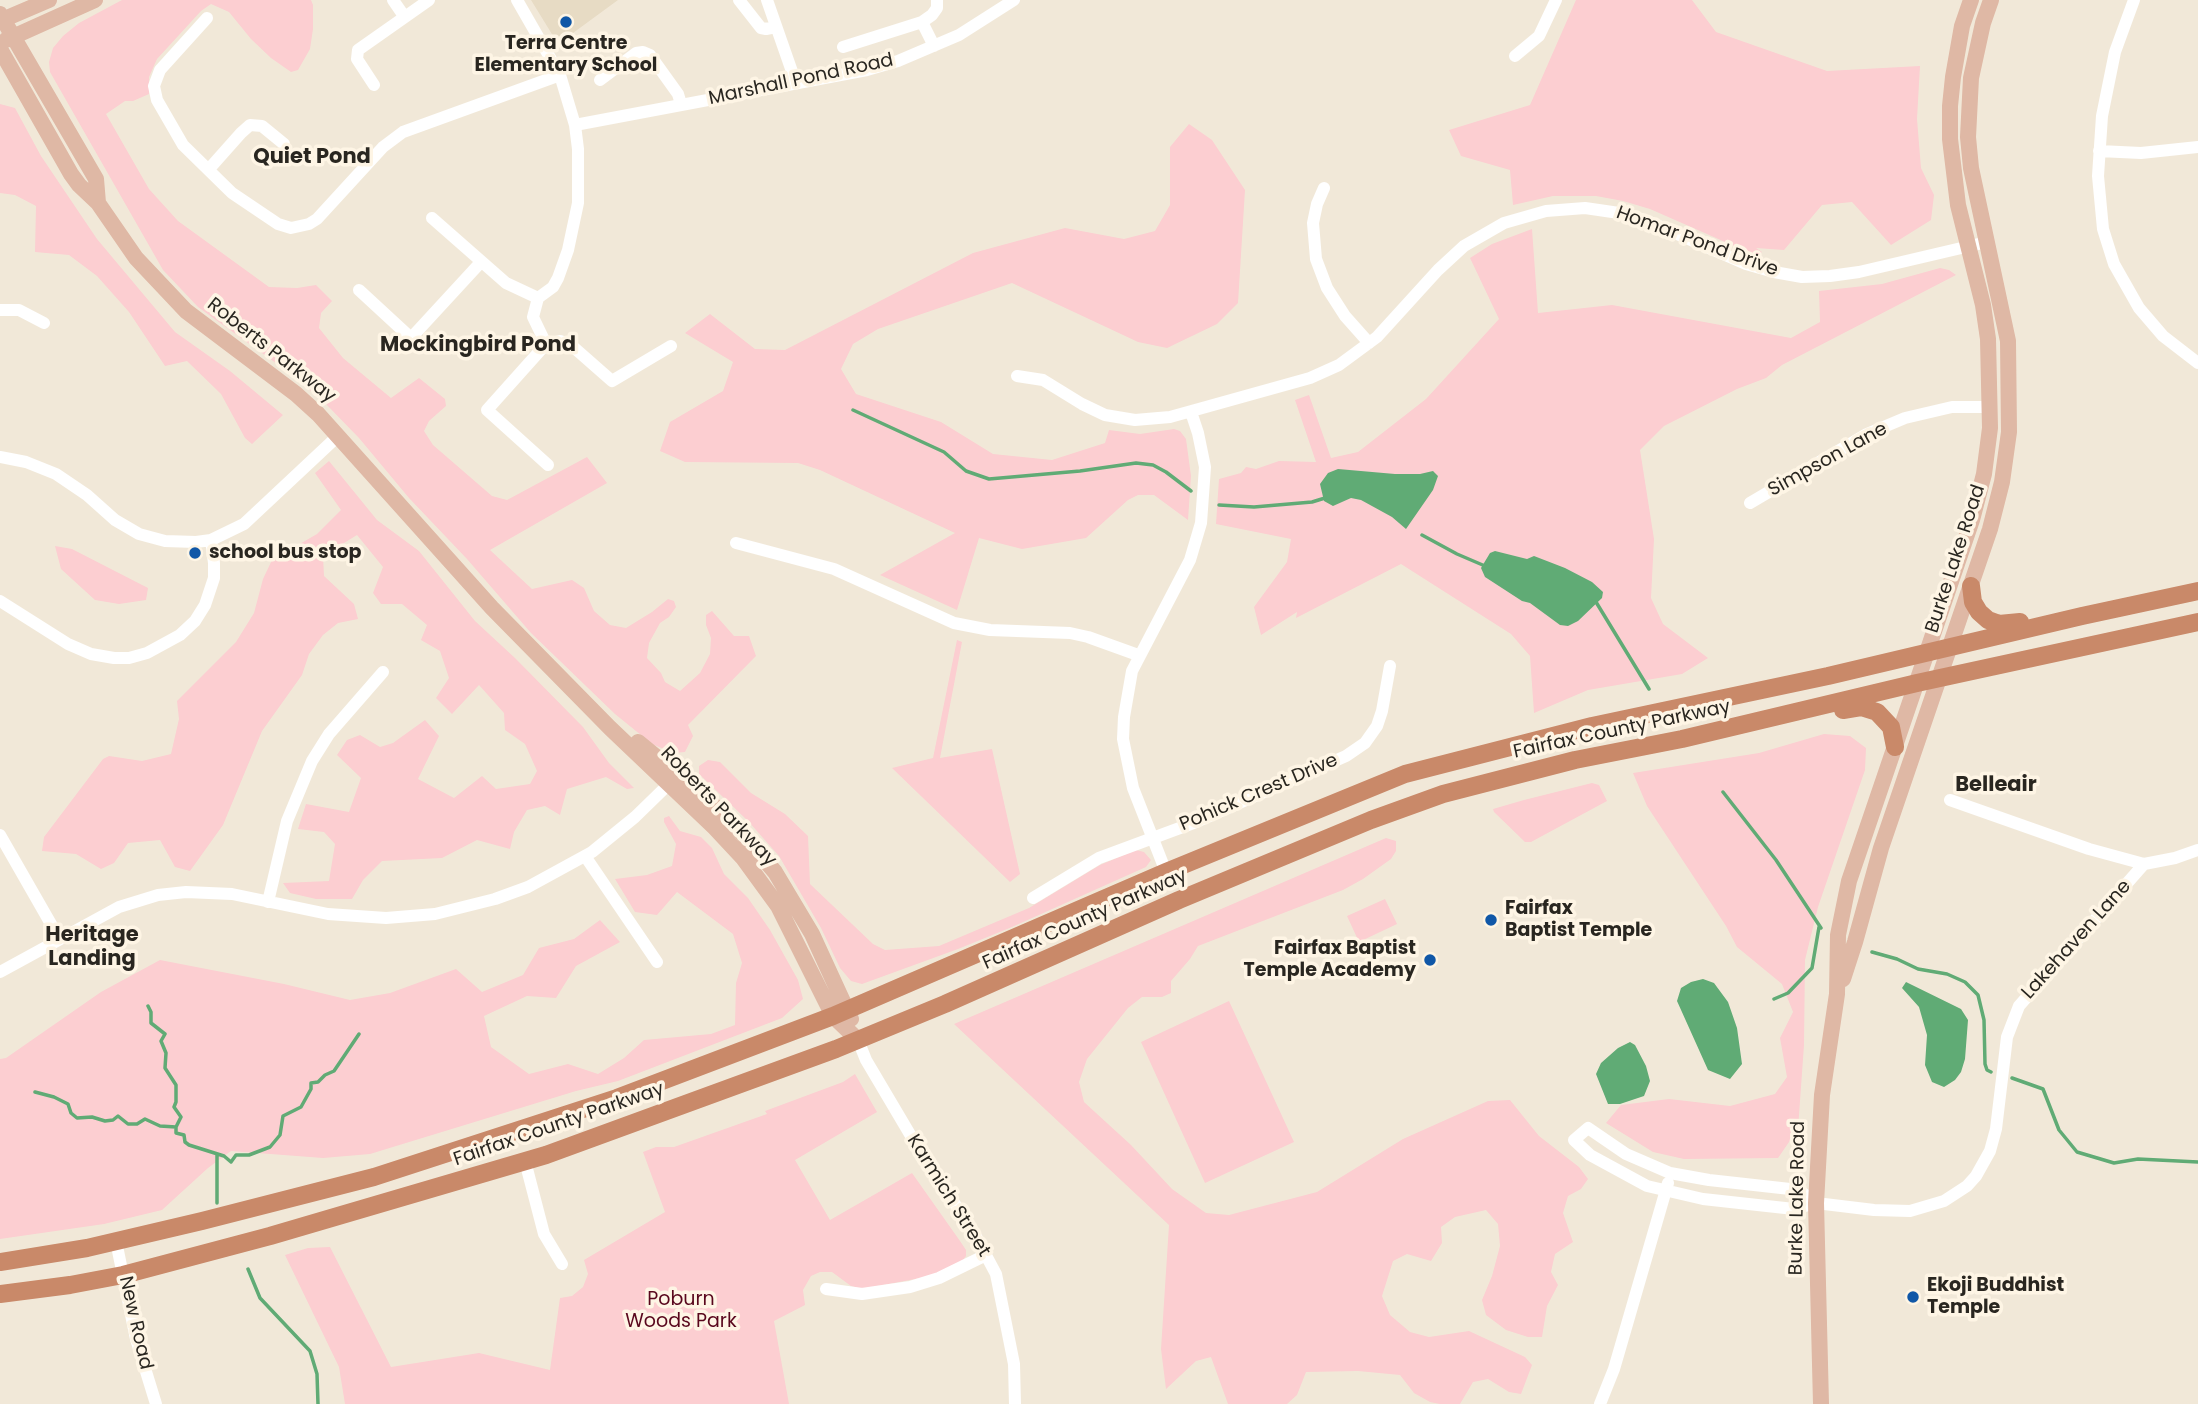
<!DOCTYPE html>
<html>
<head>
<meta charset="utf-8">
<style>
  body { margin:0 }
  canvas { display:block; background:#f1e8d8 }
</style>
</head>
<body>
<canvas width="2198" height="1404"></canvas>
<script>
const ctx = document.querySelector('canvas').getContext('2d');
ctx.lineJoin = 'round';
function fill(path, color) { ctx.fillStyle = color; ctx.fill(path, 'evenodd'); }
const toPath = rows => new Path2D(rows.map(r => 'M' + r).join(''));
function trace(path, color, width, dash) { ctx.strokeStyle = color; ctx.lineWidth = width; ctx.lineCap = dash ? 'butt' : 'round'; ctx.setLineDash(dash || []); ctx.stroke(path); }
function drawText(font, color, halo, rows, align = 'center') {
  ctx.font = font + ' Poppins,sans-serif'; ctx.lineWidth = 7; ctx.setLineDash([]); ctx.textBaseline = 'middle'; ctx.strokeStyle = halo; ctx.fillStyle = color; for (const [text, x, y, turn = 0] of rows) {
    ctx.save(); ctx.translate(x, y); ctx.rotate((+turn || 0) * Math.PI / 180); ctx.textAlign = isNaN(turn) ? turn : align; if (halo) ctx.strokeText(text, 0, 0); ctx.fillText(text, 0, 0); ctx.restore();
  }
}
fill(toPath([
  [531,0,618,0,558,44]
]), '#e7dbc4');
fill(toPath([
  [122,0,311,0,313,5,313,29,310,49,298,70,291,72,271,58,251,39,229,12,211,4,201,11,157,59,149,77,149,94,133,101,125,101,106,114,149,189,178,221,269,287,297,288,316,285,332,301,321,313,319,328,343,358,391,398,419,378,445,399,446,406,429,421,424,431,433,445,492,496,507,500,587,457,607,483,490,550,532,589,572,580,584,588,594,611,610,625,626,628,652,612,668,599,674,601,676,607,669,617,660,623,649,643,647,658,661,673,665,682,680,691,700,673,710,654,711,638,706,625,706,615,712,611,734,636,749,636,756,656,688,725,693,736,685,752,673,753,652,744,615,714,531,633,467,559,409,498,359,438,323,401,287,371,198,307,163,270,50,72,49,62,53,48,63,36,79,23],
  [1576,0,1692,0,1716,32,1827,71,1920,66,1917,119,1921,168,1934,195,1931,220,1891,245,1852,202,1822,205,1784,250,1756,248,1762,252,1757,256,1650,209,1623,201,1596,196,1553,196,1513,205,1510,170,1461,156,1449,130,1530,105],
  [0,104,15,108,41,156,97,239,175,332,230,371,283,415,252,444,245,438,221,394,187,361,165,366,129,312,97,276,69,255,35,252,36,206,15,195,0,193],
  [1189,124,1212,140,1245,190,1238,303,1217,324,1167,348,1138,342,1012,283,878,329,853,344,841,369,856,394,941,422,993,454,1052,460,1105,443,1109,430,1140,434,1174,429,1180,431,1186,439,1191,476,1188,520,1154,495,1138,495,1128,500,1086,538,1022,549,979,538,957,610,880,575,955,533,820,470,798,463,685,462,660,451,670,422,723,391,733,362,685,333,710,314,755,349,785,350,973,253,1065,228,1124,239,1155,231,1170,205,1170,147],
  [1532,229,1538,313,1612,305,1791,338,1820,322,1819,291,1882,284,1940,268,1949,270,1956,275,1782,365,1766,378,1737,389,1664,426,1640,450,1654,539,1651,598,1663,624,1708,658,1682,674,1588,690,1534,713,1530,656,1511,634,1401,564,1296,618,1297,612,1261,635,1254,607,1287,562,1291,539,1216,524,1219,479,1241,473,1246,467,1256,469,1279,461,1316,462,1295,400,1309,395,1331,458,1358,452,1426,399,1499,319,1470,258,1492,244],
  [329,461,377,520,419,551,475,621,515,658,583,727,609,763,634,788,627,789,606,777,567,789,560,815,545,806,527,810,514,832,510,849,477,840,442,858,382,861,363,880,352,899,316,899,290,893,283,883,329,881,335,844,324,832,298,829,306,804,349,812,361,778,337,755,347,740,360,735,380,747,393,743,425,720,439,736,418,779,454,798,482,776,496,789,530,784,537,771,525,744,505,730,504,713,479,685,452,714,436,698,449,678,440,651,421,640,427,625,402,604,381,604,373,593,383,567,357,535,323,556,324,576,354,604,358,619,338,623,323,635,309,654,302,675,262,731,223,825,190,871,175,867,160,840,128,843,114,863,101,869,76,854,42,851,44,837,103,759,109,756,142,761,171,754,179,719,177,701,236,642,254,613,263,579,272,560,317,534,341,510,315,473],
  [55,546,72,549,148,588,146,600,119,604,95,600,61,569],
  [957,640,962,642,940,758,992,749,1020,874,1010,882,892,768,933,758],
  [1824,734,1850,736,1866,748,1865,770,1818,907,1805,960,1804,1045,1798,1129,1778,1158,1684,1159,1653,1152,1606,1123,1621,1105,1669,1099,1730,1106,1775,1094,1787,1077,1780,1038,1793,1012,1782,984,1737,947,1726,926,1647,806,1633,773,1759,753],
  [708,760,720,762,751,793,785,814,808,836,810,884,873,944,885,950,939,946,1029,908,1100,865,1136,850,1144,852,1151,860,1146,867,1012,927,958,949,862,984,851,981,840,968,821,928,779,856,748,821,699,774,699,766],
  [1592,783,1599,785,1607,801,1531,842,1525,842,1494,812,1493,809,1524,800],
  [669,816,680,831,701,837,712,848,724,874,748,898,770,930,798,980,803,999,782,1018,618,1081,576,1091,370,1154,323,1158,231,1151,208,1168,162,1210,104,1224,0,1239,0,1059,6,1058,101,992,160,960,284,984,350,1000,390,993,456,969,482,992,523,975,539,948,574,939,600,920,620,942,576,966,556,998,527,996,484,1016,491,1047,529,1074,568,1064,598,1074,624,1058,644,1040,711,1034,735,1025,736,983,742,963,733,934,677,892,657,915,635,912,615,879,647,875,672,866,676,844,664,822,664,818],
  [1386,838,1396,841,1396,851,1391,859,1363,879,1343,890,1198,946,1190,959,1171,981,1171,993,1162,997,1142,997,1128,1008,1087,1059,1079,1082,1084,1102,1131,1145,1172,1189,1206,1213,1229,1215,1317,1192,1403,1139,1488,1101,1510,1100,1539,1136,1579,1167,1588,1179,1581,1189,1568,1196,1563,1213,1573,1242,1555,1254,1551,1272,1558,1285,1547,1306,1542,1337,1528,1337,1506,1330,1486,1315,1482,1300,1492,1276,1500,1246,1498,1224,1486,1210,1455,1217,1441,1227,1442,1243,1431,1261,1407,1254,1393,1261,1382,1296,1390,1315,1410,1332,1429,1337,1469,1331,1525,1357,1532,1365,1521,1394,1509,1392,1488,1379,1473,1382,1460,1404,1440,1404,1430,1402,1414,1393,1400,1375,1358,1371,1306,1372,1297,1395,1287,1404,1228,1404,1211,1357,1196,1361,1166,1389,1161,1349,1169,1225,954,1024],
  [1385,899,1397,924,1359,942,1347,916],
  [1229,1001,1294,1142,1205,1183,1141,1042],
  [855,1074,877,1112,795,1160,830,1220,912,1173,960,1241,966,1250,966,1256,963,1260,931,1276,862,1289,851,1286,832,1272,820,1272,811,1276,803,1290,805,1305,774,1321,789,1404,345,1404,339,1367,285,1255,308,1248,330,1247,391,1367,479,1353,550,1370,560,1298,572,1296,583,1287,588,1274,584,1260,665,1212,643,1152,656,1147,674,1147,767,1114,765,1111,843,1082]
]), '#fcced1');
fill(toPath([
  [1338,469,1395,474,1420,474,1433,471,1438,476,1433,490,1406,529,1392,517,1361,500,1351,498,1333,506,1324,501,1320,484,1328,473],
  [1495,551,1527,559,1534,556,1565,568,1592,582,1603,592,1602,598,1578,621,1568,626,1560,625,1530,603,1522,601,1485,577,1481,568,1490,553],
  [1703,979,1714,983,1728,1002,1737,1028,1742,1064,1730,1079,1708,1070,1677,1001,1681,988,1691,982],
  [1906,982,1961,1009,1968,1020,1965,1059,1961,1072,1955,1080,1944,1087,1932,1082,1925,1065,1927,1035,1919,1007,1902,988],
  [1630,1042,1635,1045,1646,1066,1650,1081,1644,1096,1620,1104,1608,1104,1596,1074,1601,1063,1618,1048]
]), '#60ab75');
trace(toPath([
  [853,410,944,452,966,471,989,479,1080,471,1136,463,1153,465,1166,472,1191,491],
  [1219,505,1254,507,1312,502,1325,498],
  [1422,535,1457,554,1485,566],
  [1591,601,1596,602,1649,689],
  [1723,792,1776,860,1821,928],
  [1872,952,1897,959,1918,969,1947,974,1965,982,1978,995,1984,1020,1985,1064,1987,1070,1991,1072],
  [1774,999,1788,993,1812,968,1819,927],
  [148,1006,151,1012,151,1023,165,1034,161,1041,166,1053,165,1068,176,1085,176,1102,174,1107,181,1117,176,1127,176,1133,184,1135,185,1142,189,1145,224,1156,231,1162,236,1155,249,1155,270,1147,280,1135,283,1116,301,1107,311,1089,311,1083,318,1082,325,1075,334,1071,359,1034],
  [2012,1078,2043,1089,2059,1130,2077,1152,2114,1163,2138,1159,2198,1162],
  [35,1092,54,1097,68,1104,71,1113,77,1118,92,1117,105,1121,113,1120,118,1116,128,1124,137,1124,145,1119,160,1126,176,1127],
  [217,1155,217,1203],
  [248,1269,260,1298,310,1351,317,1374,318,1404]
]), '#60ab75', 3.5);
trace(toPath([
  [393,0,404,16],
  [517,0,560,75,575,125,578,149,578,203,568,250,558,278,553,287,538,298],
  [739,0,761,28,766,29,776,27],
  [767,0,796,83],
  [2134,0,2115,52,2102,116,2098,176,2103,229,2114,264,2139,308,2163,336,2198,363],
  [207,18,160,70,154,86,157,100,183,145,232,193,278,224,291,228,309,224,317,219,383,147,403,132,560,75],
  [934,46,922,22,932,15,937,8,937,0],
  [843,47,922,22],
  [1515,56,1539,36,1556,0],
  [600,80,636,53,643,52,650,55,678,94,681,104],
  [374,85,357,59,358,50,429,0],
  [575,125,867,70,898,61,959,35,1014,0],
  [2099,151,2141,153,2198,147],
  [209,169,241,133,250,125,262,126,284,144],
  [1324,188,1317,204,1313,223,1316,259,1327,288,1345,316,1369,343],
  [432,218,506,283,538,298],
  [359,290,411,338,481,262],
  [538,298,533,317,546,344,560,341,571,345,612,381,671,346],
  [0,310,19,310,44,323],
  [546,344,487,410,548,465],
  [1017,376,1043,380,1082,404,1105,415,1135,420,1170,417,1310,378,1339,365,1377,337,1438,270,1464,246,1504,223,1546,211,1585,208,1626,214,1652,223,1746,264,1774,272,1802,277,1830,276,1859,272,1987,242],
  [0,457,26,462,56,474,87,495,115,520,139,534,165,541,196,542,211,540,244,524,339,435],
  [1750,503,1867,434,1905,418,1952,407,1990,407],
  [736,543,834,569,954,623,990,630,1070,633,1088,637,1138,655],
  [0,601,68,644,91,654,114,658,129,658,147,653,180,635,195,621,205,605,214,578,214,563,211,540],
  [1950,800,2089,849,2144,864,2175,858,2198,850],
  [0,835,59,938],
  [585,856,657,962],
  [1166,872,1133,788,1123,739,1124,717,1132,671,1190,560,1201,523,1205,467,1198,433,1191,412],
  [1033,898,1099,858,1196,822,1346,756,1365,743,1377,726,1382,711,1390,666],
  [268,902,287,821,312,761,329,734,383,672],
  [0,972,119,907,158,895,186,892,232,894,328,914,386,918,435,914,495,899,528,887,592,852,635,817,673,780],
  [858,1040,866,1060,924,1158,973,1231,996,1274,1014,1364,1015,1404],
  [525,1161,544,1234,562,1264],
  [1816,1203,1799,1190,1709,1180,1670,1173,1626,1154,1588,1128,1574,1140,1590,1155,1647,1186,1703,1199,1794,1209,1816,1203,1874,1210,1910,1211,1944,1201,1967,1186,1976,1176,1990,1151,1996,1129,2007,1037,2019,1006,2144,864],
  [116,1241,136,1339,156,1404],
  [826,1289,862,1294,910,1287,939,1278,986,1255],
  [1600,1404,1614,1369,1668,1183]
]), '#fff', 12);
trace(toPath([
  [0,14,96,179,98,203],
  [0,21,49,0],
  [6,40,95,0],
  [0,49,71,174,79,185,98,203,136,258,186,311,296,394,318,414,492,608,610,728,715,828,743,858,778,906,833,1016,858,1040],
  [638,742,704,796,742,833,775,872,812,934,851,1019],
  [1843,979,1855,942,1881,848,1990,529,2002,482,2009,432,2008,341,1971,168,1968,137,1971,78,1983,23,1991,0],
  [1821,1404,1816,1203,1822,1095,1837,994,1838,935,1849,881,1972,520,1984,474,1990,428,1988,339,1983,305,1958,205,1950,139,1950,106,1953,77,1962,26,1971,0]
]), '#dfb8a5', 16);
trace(toPath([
  [1971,586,1973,602,1979,612,1988,620,1999,624,2020,622],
  [1843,710,1861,707,1877,712,1891,727,1895,747],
  [0,1262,87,1248,202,1221,374,1177,617,1098,833,1016,1166,872,1405,774,1592,726,1828,676,2082,616,2198,591],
  [0,1294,70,1285,123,1275,270,1236,546,1155,836,1049,945,1004,1179,900,1371,820,1443,794,1575,760,1682,739,1917,683,2198,622]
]), '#c98969', 18);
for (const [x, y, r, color] of [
  [566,22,7,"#1057a7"],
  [195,553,7,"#1057a7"],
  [1491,920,7,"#1057a7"],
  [1430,960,7,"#1057a7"],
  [1913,1297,7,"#1057a7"]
]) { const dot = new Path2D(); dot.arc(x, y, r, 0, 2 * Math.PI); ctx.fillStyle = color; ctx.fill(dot); trace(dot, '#fef5e5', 2.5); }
drawText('bold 19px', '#292620', '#fef5e5', [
  ["Terra Centre",566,44,"center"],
  ["Elementary School",566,66,"center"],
  ["school bus stop",209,553],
  ["Fairfax",1505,909],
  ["Baptist Temple",1505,931],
  ["Fairfax Baptist",1416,949,"right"],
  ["Temple Academy",1416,971,"right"],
  ["Ekoji Buddhist",1927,1286],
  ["Temple",1927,1308]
], 'left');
drawText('19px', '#292620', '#fef5e5', [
  ["Marshall Pond Road",801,80,-12],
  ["Homar Pond Drive",1697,242,20],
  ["Roberts Parkway",271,351,38],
  ["Simpson Lane",1828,460,-29],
  ["Burke Lake Road",1956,559,-72],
  ["Fairfax County Parkway",1622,730,-12],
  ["Pohick Crest Drive",1259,793,-23],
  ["Roberts Parkway",718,807,46],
  ["Fairfax County Parkway",1085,920,-24],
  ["Lakehaven Lane",2077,940,-48],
  ["Fairfax County Parkway",559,1125,-19],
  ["Karmich Street",948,1196,58],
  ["Burke Lake Road",1798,1198,-89],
  ["New Road",135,1323,77]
]);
drawText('19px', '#59071d', '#fef5e5', [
  ["Poburn",681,1300],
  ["Woods Park",681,1322]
]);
drawText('bold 21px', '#292620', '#fef5e5', [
  ["Quiet Pond",312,158],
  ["Mockingbird Pond",478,346],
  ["Belleair",1996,786],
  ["Heritage",92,936],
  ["Landing",92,960]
]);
</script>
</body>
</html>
